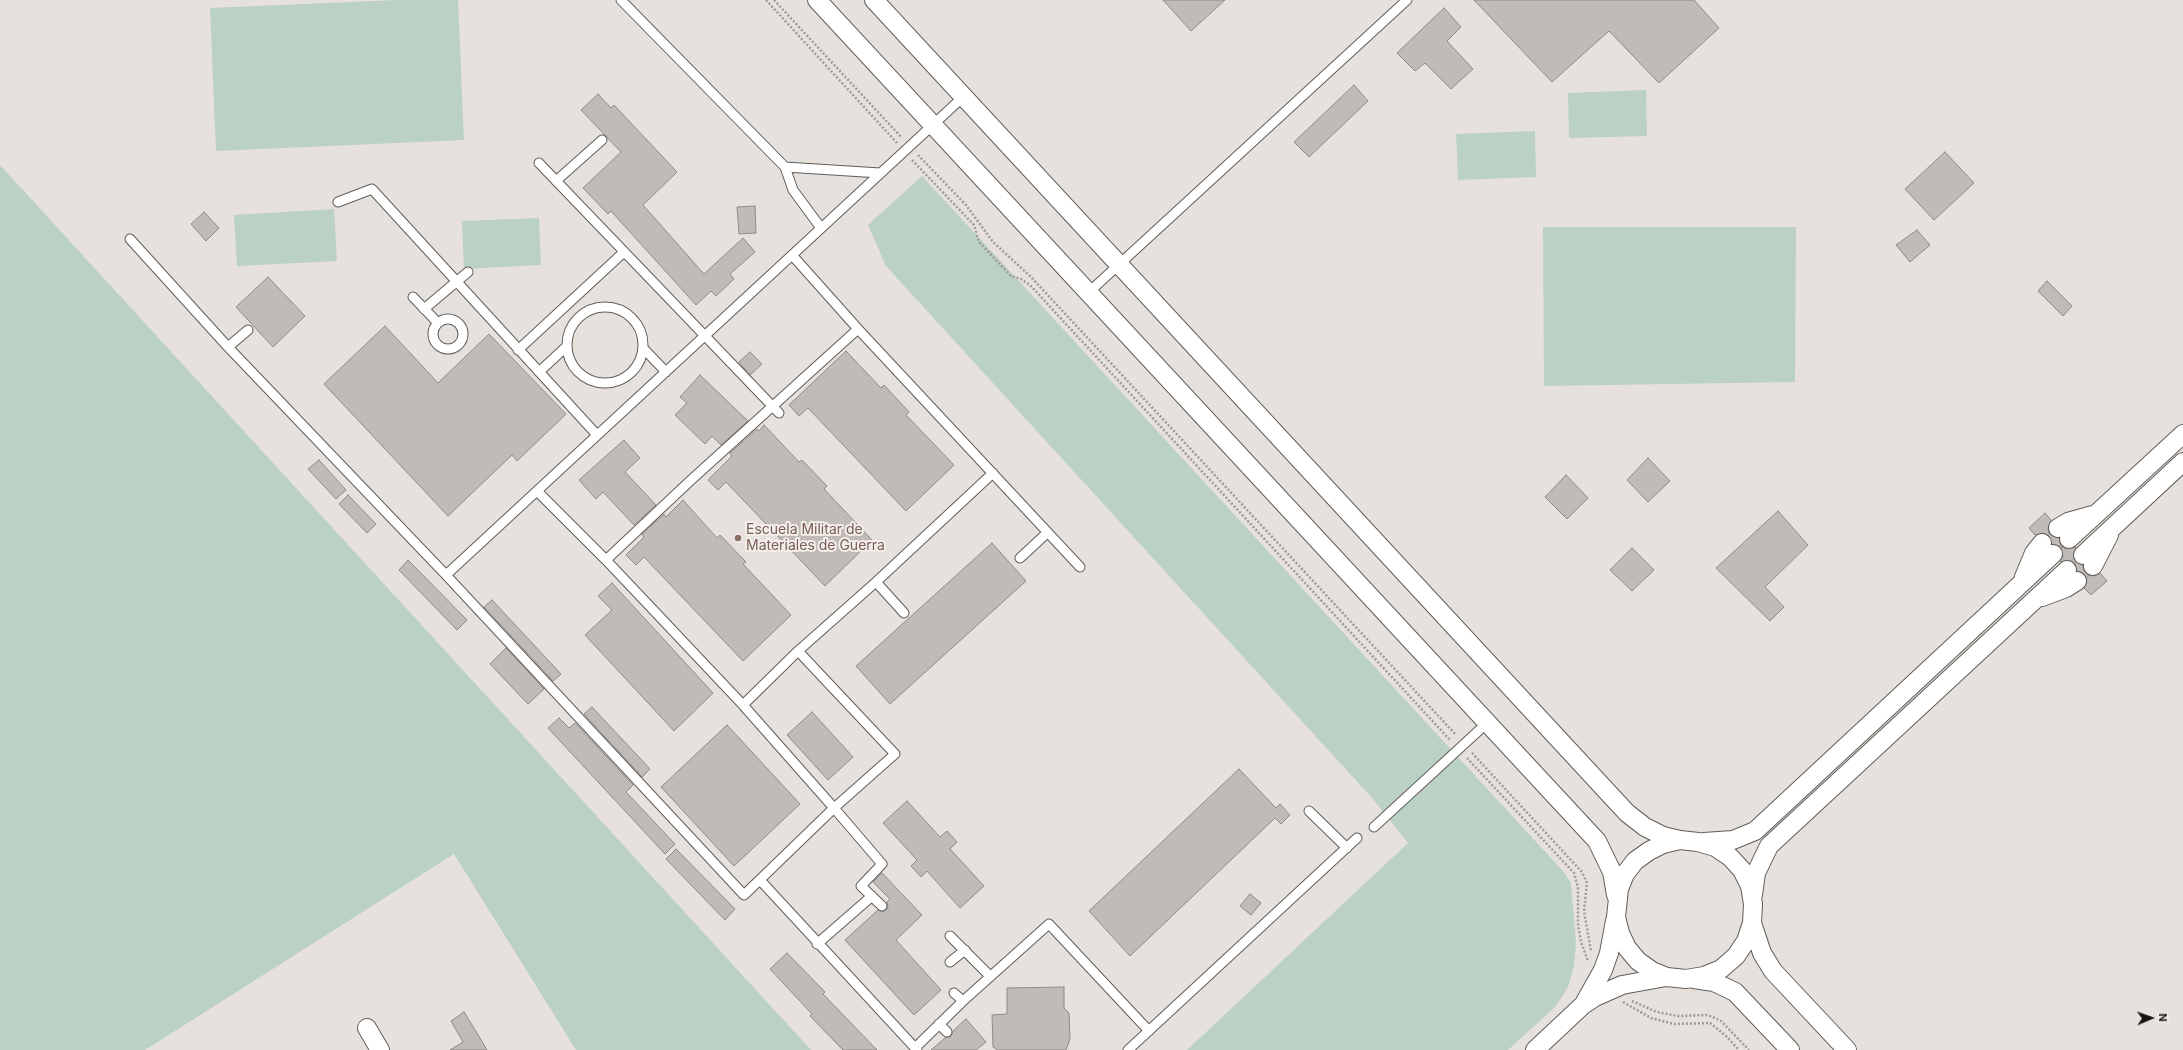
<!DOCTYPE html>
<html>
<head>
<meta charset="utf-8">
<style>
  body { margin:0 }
  #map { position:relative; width:2183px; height:1050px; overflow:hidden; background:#e6e1dd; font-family:Inter,sans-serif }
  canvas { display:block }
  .north { position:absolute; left:2131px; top:998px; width:40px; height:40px; -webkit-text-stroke:3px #f3eeeb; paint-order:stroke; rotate:88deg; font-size:11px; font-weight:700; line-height:16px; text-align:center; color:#161413 }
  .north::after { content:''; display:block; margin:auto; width:14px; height:18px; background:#161413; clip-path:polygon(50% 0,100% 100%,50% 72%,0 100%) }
</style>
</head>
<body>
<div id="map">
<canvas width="2183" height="1050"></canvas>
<div class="north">N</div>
</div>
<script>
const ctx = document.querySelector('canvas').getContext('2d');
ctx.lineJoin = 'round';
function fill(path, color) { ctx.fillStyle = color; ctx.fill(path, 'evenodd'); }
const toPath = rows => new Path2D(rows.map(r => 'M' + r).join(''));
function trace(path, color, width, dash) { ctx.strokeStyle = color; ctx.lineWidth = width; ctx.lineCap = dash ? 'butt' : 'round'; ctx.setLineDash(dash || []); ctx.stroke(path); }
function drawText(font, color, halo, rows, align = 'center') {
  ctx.font = font + ' Inter,sans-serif'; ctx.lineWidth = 4; ctx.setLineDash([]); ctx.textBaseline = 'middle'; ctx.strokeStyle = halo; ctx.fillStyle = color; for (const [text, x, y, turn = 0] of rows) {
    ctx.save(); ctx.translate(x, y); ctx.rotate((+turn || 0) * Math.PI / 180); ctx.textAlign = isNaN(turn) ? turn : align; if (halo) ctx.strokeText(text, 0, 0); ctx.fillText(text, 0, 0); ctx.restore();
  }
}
fill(toPath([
  [398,0,458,0,464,140,216,151,210,8],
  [1646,90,1647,136,1569,138,1568,93],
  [1535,131,1536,177,1458,180,1456,134],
  [0,165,811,1050,576,1050,454,854,145,1050,0,1050],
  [922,176,1563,871,1571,883,1576,943,1574,966,1568,987,1556,1006,1508,1050,1187,1050,1408,843,1373,799,886,266,868,225],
  [334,209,337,261,237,266,234,215],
  [539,218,541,265,464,269,462,221],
  [1543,227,1796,227,1795,382,1544,386]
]), '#bbd1c3');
const building = toPath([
  [1163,0,1225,0,1191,31,1163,0],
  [1474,0,1694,0,1719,28,1659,83,1609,31,1552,82,1474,0],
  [1444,8,1461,27,1447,41,1473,69,1451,89,1425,63,1415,71,1397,53,1444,8],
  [1354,85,1368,101,1309,157,1294,142,1354,85],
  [598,94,611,108,614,105,677,172,643,205,704,274,743,238,755,252,730,274,734,279,716,296,711,291,696,305,611,211,608,214,583,188,621,152,581,110,598,94],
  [1945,152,1974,183,1934,220,1905,189,1945,152],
  [755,206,756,233,739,234,737,207,755,206],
  [204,212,219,228,206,241,191,224,204,212],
  [1917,230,1930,245,1910,262,1896,245,1917,230],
  [268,277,305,316,273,347,236,307,268,277],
  [2047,281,2072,306,2063,316,2038,291,2047,281],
  [385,326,438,383,489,334,566,414,517,461,512,455,448,516,324,384,385,326],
  [846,351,881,388,884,385,909,412,906,415,954,465,906,511,808,408,799,416,789,405,846,351],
  [750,352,762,364,750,375,739,362,750,352],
  [700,375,748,421,721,445,712,436,705,444,675,415,687,403,680,397,700,375],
  [764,425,799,462,802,460,827,486,824,489,872,540,825,586,726,482,718,490,708,480,732,456,730,453,757,429,759,431,764,425],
  [624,440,640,458,625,472,656,505,634,525,603,492,596,499,579,480,624,440],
  [1648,458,1670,481,1648,502,1627,480,1648,458],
  [319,460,346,490,336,499,308,469,319,460],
  [1566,475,1588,498,1567,519,1545,497,1566,475],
  [348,495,376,524,367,533,339,504,348,495],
  [683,500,717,538,720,535,746,562,743,564,791,615,743,661,644,557,636,565,626,555,644,537,642,534,664,514,666,517,683,500],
  [1778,511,1808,545,1765,587,1784,607,1770,621,1716,568,1778,511],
  [2045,513,2051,520,2048,528,2049,534,2059,538,2061,546,2066,549,2076,547,2073,558,2076,562,2083,565,2084,571,2088,575,2094,576,2100,573,2107,581,2091,595,2084,588,2087,581,2086,576,2077,571,2075,563,2070,560,2060,562,2063,557,2061,547,2052,544,2048,535,2043,533,2035,535,2029,528,2045,513],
  [992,543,1026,581,890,704,856,666,992,543],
  [1632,548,1654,570,1632,591,1610,570,1632,548],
  [408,560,467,620,457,630,399,570,408,560],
  [612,583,713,693,674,731,585,635,612,610,598,596,612,583],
  [492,600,561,674,553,681,484,607,492,600],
  [506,648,544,689,528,704,490,664,506,648],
  [592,707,650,769,642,777,584,714,592,707],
  [812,712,853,757,828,780,787,735,812,712],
  [559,718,569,728,575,723,633,785,626,792,675,844,665,854,548,728,559,718],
  [727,725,800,804,734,866,661,787,727,725],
  [1239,769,1276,808,1280,804,1290,815,1281,824,1275,818,1130,956,1089,911,1239,769],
  [907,801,940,837,947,831,957,842,950,849,984,886,960,908,927,871,921,877,911,866,917,860,883,823,907,801],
  [676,849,735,909,725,920,666,859,676,849],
  [882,873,922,915,896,940,941,990,914,1015,845,940,878,910,883,912,888,908,887,902,890,899,873,882,882,873],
  [1250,894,1261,903,1251,915,1240,906,1250,894],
  [787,953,825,992,823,994,877,1050,843,1050,810,1016,812,1014,770,969,787,953],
  [1064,987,1064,1008,1069,1013,1070,1039,1066,1050,998,1050,993,1047,992,1015,1007,1014,1007,988,1064,987],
  [464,1012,477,1033,487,1050,450,1050,463,1042,451,1021,464,1012],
  [966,1019,986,1042,976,1050,931,1050,945,1038,951,1036,953,1031,966,1019]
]);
fill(building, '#c0bbb7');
trace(building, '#8f8a87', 1);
const service = toPath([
  [621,0,785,167,793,190,821,228],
  [539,163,779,413],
  [785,167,880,173],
  [556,181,602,140],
  [338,202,372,189,597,435],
  [130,239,228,347,446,575,744,895,834,808,882,864,861,886,882,906],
  [792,255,858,329,1080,567],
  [1088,293,1407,0],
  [413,297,438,323],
  '567 345a38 38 0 1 1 76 0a38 38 0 1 1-76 0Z',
  [424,309,468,272],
  '433 334a15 15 0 1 1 30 0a15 15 0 1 1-30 0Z',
  [228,347,248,330],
  [643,348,666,372],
  [518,350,624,252],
  [539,372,567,346],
  [537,491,606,560],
  [1020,558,1047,533],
  [446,575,963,97],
  [876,582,904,613],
  [798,651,895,754,834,808,743,705,606,560,691,480,858,329],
  [743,705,798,651,876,582,993,473],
  [1309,811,1347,848],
  [1374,827,1487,723],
  [760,880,917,1050],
  [950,936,990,976],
  [817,944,872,896],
  [950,962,965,950],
  [954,993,963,1001],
  [939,1024,947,1032],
  [915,1048,963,1001,1049,924,1149,1031],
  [1128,1050,1357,838]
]);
const minor = toPath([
  [817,0,1597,841,1612,872,1616,895],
  [874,0,1627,813,1645,827,1663,836,1680,840,1698,842,1715,847,1730,857,1742,870,1750,886,1753,904,1752,923,1746,941,1736,956,1721,969,1704,976,1686,979,1667,977,1652,971,1638,961,1627,948,1620,933,1616,917,1619,889,1625,874,1635,861,1649,851,1663,844,1680,840],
  [2058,528,2068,522,2093,515],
  [2069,539,2183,434],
  [2083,555,2183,462],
  [2093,566,2109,535],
  [2024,577,2034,553,2042,543],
  [2042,597,2066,588,2077,581],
  [1704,842,1733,840,1755,831,2053,554],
  [1753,895,1756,873,1769,846,2067,570],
  [1752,923,1762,953,1773,971,1847,1050],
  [1694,979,1714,982,1735,992,1790,1050],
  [1585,1002,1603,970,1609,953,1615,921],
  [367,1028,380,1050],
  [1535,1050,1583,1005,1595,997,1622,985,1666,977]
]);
trace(service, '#615d59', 11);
trace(minor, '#615d59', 20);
trace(toPath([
  [766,0,897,143],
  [774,0,902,138],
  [918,155,966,205,993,242,1031,277,1456,735],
  [912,160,974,225,979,242,1011,276,1021,279,1030,285,1450,740],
  [1472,753,1582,872,1587,883,1584,911,1591,951],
  [1467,758,1574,873,1578,888,1578,924,1581,942,1588,961],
  [1632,1001,1657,1012,1678,1016,1707,1015,1715,1018,1721,1021,1749,1050],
  [1623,1002,1651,1018,1674,1024,1710,1023,1726,1036,1739,1050]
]), '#9e9a97', 2.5, [2, 2]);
trace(service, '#fff', 9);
trace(minor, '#fff', 18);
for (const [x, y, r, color] of [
  [738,538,4,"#8d6e63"]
]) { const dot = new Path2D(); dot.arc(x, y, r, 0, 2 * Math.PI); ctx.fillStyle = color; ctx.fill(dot); trace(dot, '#f3eeeb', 1.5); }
drawText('14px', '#785e54', '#f3eeeb', [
  ["Escuela Militar de",746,530],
  ["Materiales de Guerra",746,546]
], 'left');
</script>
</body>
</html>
